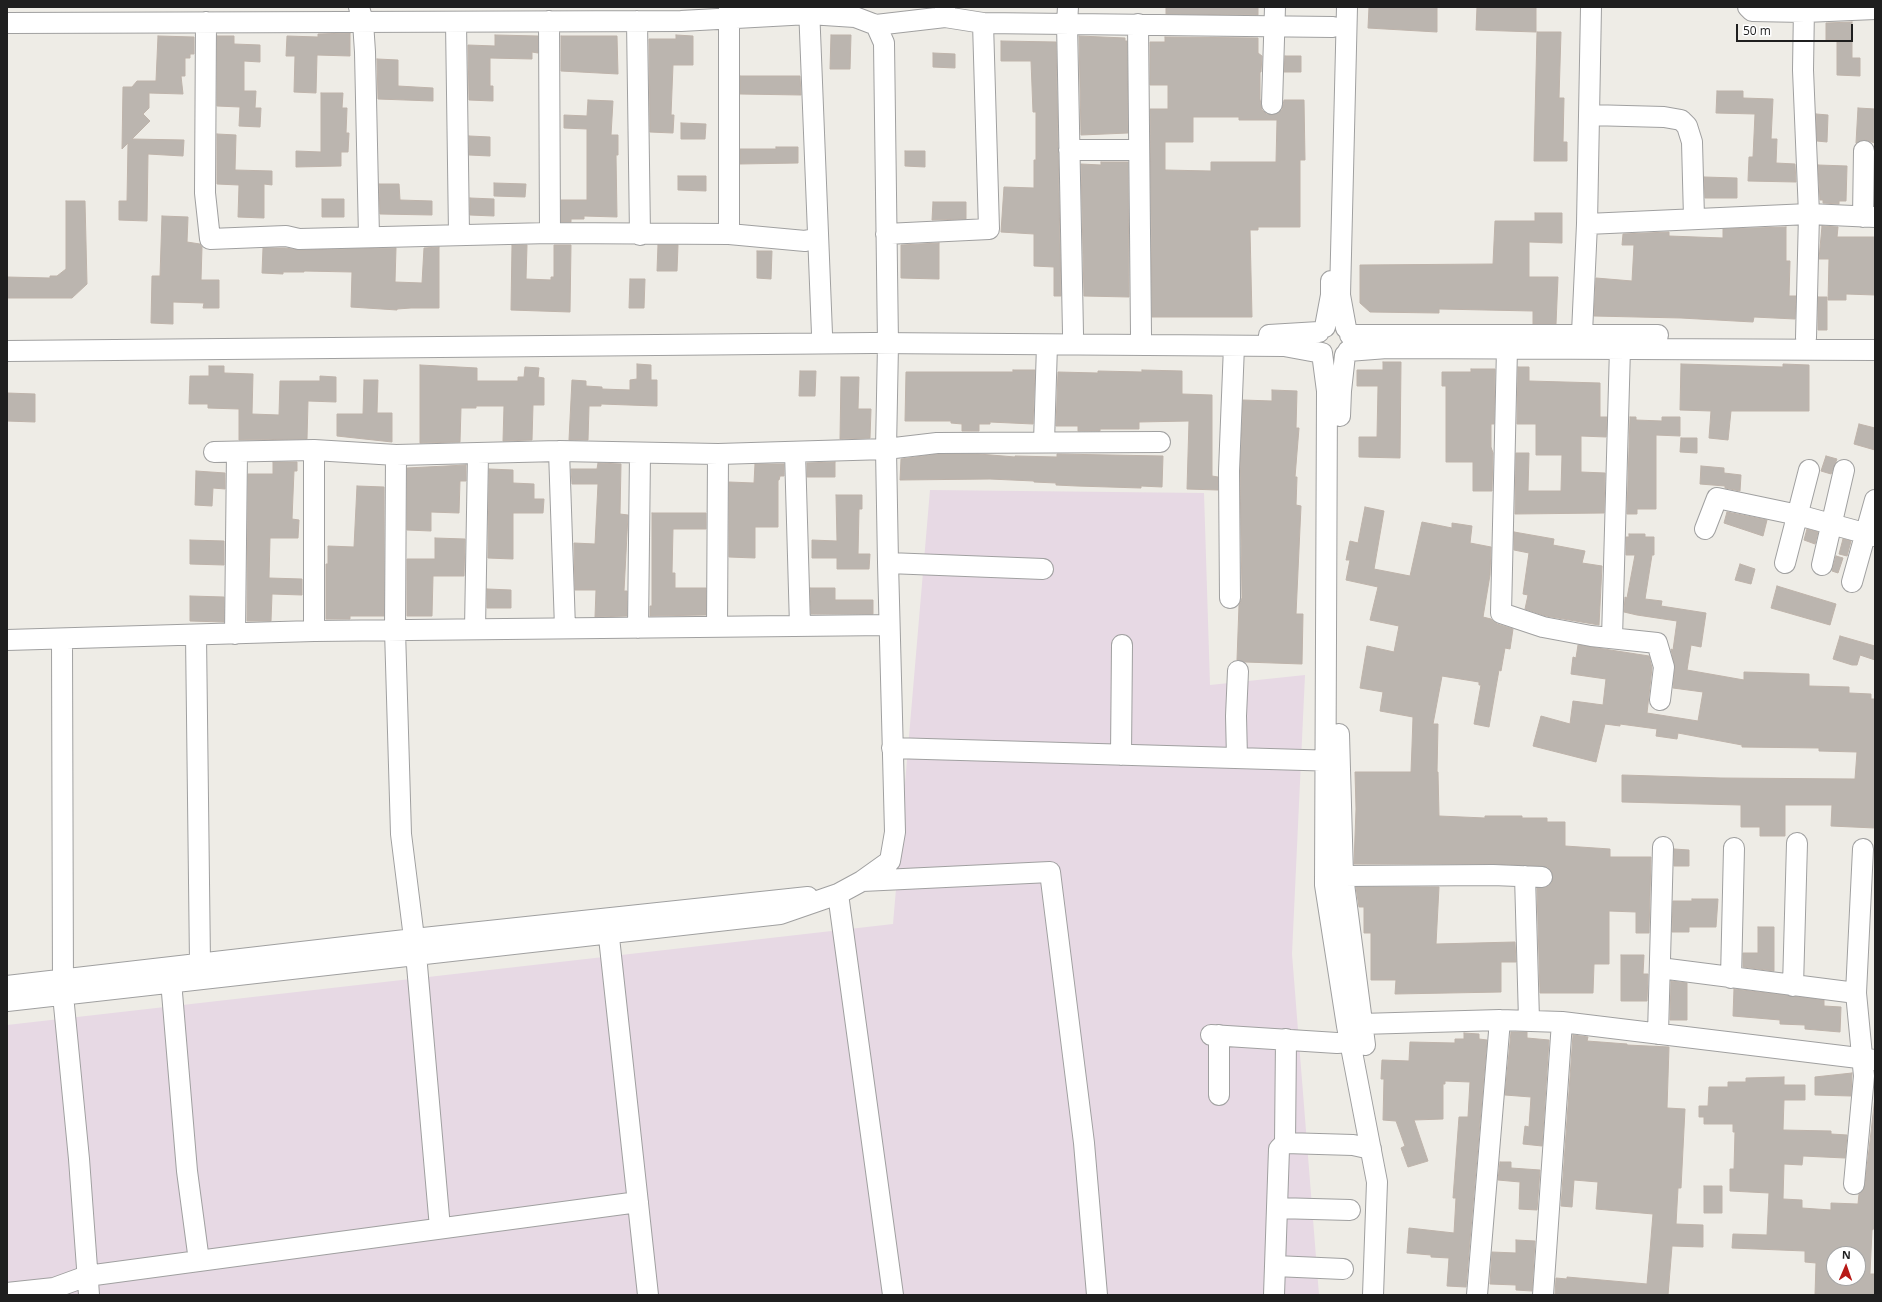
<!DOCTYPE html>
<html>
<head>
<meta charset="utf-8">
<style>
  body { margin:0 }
  #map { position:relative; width:1882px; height:1302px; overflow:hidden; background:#eeece6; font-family:"Open Sans",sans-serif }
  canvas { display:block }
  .frame { position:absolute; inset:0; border:8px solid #1f1f1f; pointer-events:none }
  .north { position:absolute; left:1826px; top:1246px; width:40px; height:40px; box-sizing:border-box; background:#fff; border:1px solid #a5a5a5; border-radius:50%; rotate:2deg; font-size:11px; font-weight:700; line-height:16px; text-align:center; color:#1f1f1f }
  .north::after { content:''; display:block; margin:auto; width:14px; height:18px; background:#b71916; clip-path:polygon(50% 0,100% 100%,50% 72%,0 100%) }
  .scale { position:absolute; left:1736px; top:24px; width:117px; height:18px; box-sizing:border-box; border:2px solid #1f1f1f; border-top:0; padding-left:5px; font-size:12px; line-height:14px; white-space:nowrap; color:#1f1f1f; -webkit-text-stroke:3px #fff; paint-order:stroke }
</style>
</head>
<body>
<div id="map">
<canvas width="1882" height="1302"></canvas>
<div class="frame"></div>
<div class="north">N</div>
<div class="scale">50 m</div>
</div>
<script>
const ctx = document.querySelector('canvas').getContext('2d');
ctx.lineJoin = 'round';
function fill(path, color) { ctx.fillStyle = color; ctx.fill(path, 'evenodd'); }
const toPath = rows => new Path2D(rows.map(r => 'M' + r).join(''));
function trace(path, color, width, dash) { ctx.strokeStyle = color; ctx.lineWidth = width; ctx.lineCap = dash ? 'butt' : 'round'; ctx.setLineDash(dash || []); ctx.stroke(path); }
fill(toPath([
  [930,490,1204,493,1210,685,1305,675,1292,954,1319,1295,7,1295,7,1025,893,924]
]), '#e7d9e4');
const building = toPath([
  [1166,7,1258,7,1258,15,1166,14,1166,7],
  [1369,7,1437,7,1437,32,1368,28,1369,7],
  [1477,7,1536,8,1536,32,1476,30,1477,7],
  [1852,22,1852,58,1860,58,1860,76,1837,75,1837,40,1826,40,1826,23,1852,22],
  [1537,32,1561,32,1559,98,1564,98,1563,142,1567,142,1567,161,1534,161,1537,32],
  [350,33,350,56,317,55,316,93,294,92,295,56,286,56,287,36,318,37,318,34,350,33],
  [495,35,538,36,538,53,532,52,532,59,490,58,490,86,493,86,493,101,469,100,468,45,495,46,495,35],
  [676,35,693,36,693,65,673,65,671,115,674,115,673,133,650,132,649,39,676,39,676,35],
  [831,35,851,35,850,69,830,69,831,35],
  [158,36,194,37,194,54,190,54,190,58,185,58,185,76,181,76,183,94,149,93,149,108,143,114,150,121,132,139,184,140,183,156,148,154,147,221,119,220,119,201,127,201,128,143,122,149,123,87,132,87,137,81,156,81,158,36],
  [217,36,234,36,234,44,260,45,260,62,244,61,244,91,256,91,255,108,261,108,260,127,239,126,240,107,217,106,217,36],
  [561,36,617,36,618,74,561,71,561,36],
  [1079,36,1125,38,1125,41,1127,41,1128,133,1081,135,1079,36],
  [1165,37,1258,38,1258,53,1262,56,1261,72,1260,72,1260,99,1262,110,1266,114,1272,115,1282,110,1284,100,1304,100,1305,160,1300,160,1300,227,1258,227,1258,230,1250,230,1252,317,1152,317,1150,109,1168,109,1168,85,1150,85,1150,42,1165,42,1165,37],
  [1193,117,1239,117,1239,120,1277,120,1276,162,1211,162,1211,171,1165,170,1165,142,1193,142,1193,117],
  [1001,41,1056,42,1061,296,1054,296,1054,267,1034,266,1034,234,1001,232,1004,187,1034,188,1034,160,1036,160,1036,112,1033,112,1031,61,1001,61,1001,41],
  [933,53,955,54,955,68,933,67,933,53],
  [1285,56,1301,56,1301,72,1284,72,1285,56],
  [377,59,398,60,398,86,433,88,433,101,378,99,377,59],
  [740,76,800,76,801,95,740,94,740,76],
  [1717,91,1743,91,1743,98,1773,99,1771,139,1777,139,1776,163,1795,164,1796,182,1748,181,1749,157,1753,157,1755,114,1716,113,1717,91],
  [321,93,343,93,342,108,347,108,346,133,349,133,348,152,341,152,341,166,296,167,296,151,321,152,321,93],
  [588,100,613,101,611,135,618,135,618,155,616,155,617,217,584,216,584,219,571,219,571,222,561,222,561,200,587,200,587,129,564,128,564,115,587,116,588,100],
  [1858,108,1875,109,1875,143,1865,140,1856,143,1858,108],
  [1816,114,1828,115,1827,142,1817,141,1816,114],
  [681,123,706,124,705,139,681,139,681,123],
  [217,134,236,135,235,170,272,171,272,185,264,184,264,218,238,217,239,185,217,184,217,134],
  [469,136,490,137,490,156,469,155,469,136],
  [776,147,798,147,798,163,740,164,740,149,776,149,776,147],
  [905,151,925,151,925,167,905,166,905,151],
  [1101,162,1128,162,1129,297,1084,296,1081,164,1101,165,1101,162],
  [1818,165,1847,166,1846,201,1839,201,1839,204,1823,203,1823,200,1820,200,1818,165],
  [678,176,706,176,706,191,678,190,678,176],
  [1704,177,1737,178,1737,198,1705,198,1704,177],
  [494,183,526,184,525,197,494,196,494,183],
  [379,184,399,184,400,200,432,201,432,215,380,214,379,184],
  [470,198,494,199,494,216,470,215,470,198],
  [322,199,344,199,344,217,322,217,322,199],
  [66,201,85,201,87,284,72,298,7,298,7,277,50,278,50,276,57,276,66,269,66,201],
  [933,202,966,202,966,219,932,220,933,202],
  [1535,213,1562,213,1562,243,1529,242,1529,277,1558,277,1556,324,1533,324,1533,311,1439,309,1439,313,1370,312,1360,303,1360,265,1493,264,1495,221,1535,221,1535,213],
  [162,216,188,217,187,242,200,244,202,247,201,280,219,280,219,308,203,308,204,303,173,302,173,324,151,323,152,276,160,276,162,216],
  [1822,226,1838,227,1837,237,1875,237,1875,295,1846,294,1846,300,1828,300,1829,259,1819,259,1822,226],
  [1786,227,1786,261,1790,261,1789,296,1796,296,1795,319,1754,317,1753,322,1681,318,1594,316,1596,278,1632,281,1634,245,1622,245,1623,234,1669,232,1669,236,1723,238,1723,229,1786,227],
  [939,243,939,279,901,278,901,245,939,243],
  [512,245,527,245,526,279,551,280,551,277,554,277,554,245,571,245,570,312,511,310,512,245],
  [658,245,678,245,677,271,657,271,658,245],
  [439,247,439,308,411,308,397,309,397,310,351,307,352,272,304,271,304,272,283,272,283,274,262,273,263,248,285,248,299,250,396,248,395,282,422,283,424,248,439,247],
  [757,251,772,251,771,279,757,278,757,251],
  [630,279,645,279,644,308,629,308,630,279],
  [1818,297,1827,297,1827,330,1818,330,1818,297],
  [1383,362,1401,362,1400,458,1359,457,1359,437,1377,437,1378,386,1357,386,1357,370,1383,370,1383,362],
  [637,364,651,365,651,380,657,380,657,406,601,404,601,406,589,406,588,440,569,440,572,380,586,381,586,386,602,387,602,389,630,390,630,380,637,379,637,364],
  [1681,364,1783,367,1783,364,1809,365,1809,411,1731,411,1728,440,1709,438,1711,411,1680,410,1681,364],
  [420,365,477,368,477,381,518,381,518,377,524,377,525,367,539,368,538,377,544,378,544,405,533,405,532,440,503,441,504,406,476,406,476,408,461,408,460,442,420,443,420,365],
  [209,366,224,366,224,373,253,374,252,414,279,415,280,381,320,381,320,376,336,377,336,402,308,401,307,439,239,440,239,409,208,408,208,404,189,404,190,376,209,376,209,366],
  [1518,367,1529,367,1529,381,1600,383,1600,417,1607,417,1606,437,1581,436,1581,472,1605,473,1604,513,1515,514,1516,453,1529,453,1528,491,1561,491,1562,455,1536,455,1536,424,1517,424,1518,367],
  [1471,369,1495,369,1494,424,1491,424,1491,447,1493,453,1492,491,1473,491,1473,462,1446,462,1446,386,1442,386,1442,372,1471,372,1471,369],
  [1013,370,1035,370,1033,424,990,422,990,424,979,424,979,431,962,431,962,424,951,423,951,421,905,421,906,372,1013,372,1013,370],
  [1142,370,1182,371,1182,394,1212,395,1212,476,1218,477,1218,490,1187,489,1189,421,1139,422,1139,429,1100,429,1100,431,1078,431,1078,426,1056,426,1058,372,1098,373,1098,371,1142,372,1142,370],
  [800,371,816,371,815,396,799,396,800,371],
  [841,377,859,377,858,409,871,409,870,438,840,439,841,377],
  [364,380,378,380,377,413,392,413,392,442,337,436,337,414,363,414,364,380],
  [1272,390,1297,391,1296,428,1299,428,1295,477,1297,477,1296,505,1301,506,1296,614,1303,614,1302,664,1245,662,1237,660,1239,605,1242,598,1240,471,1243,400,1272,401,1272,390],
  [7,393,35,394,35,422,7,421,7,393],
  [1630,417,1636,417,1636,420,1662,421,1662,417,1680,417,1680,436,1656,435,1656,509,1637,509,1637,514,1627,514,1630,417],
  [1859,424,1875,428,1875,450,1854,444,1859,424],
  [1681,438,1697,438,1697,453,1680,452,1681,438],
  [938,454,979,454,1015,457,1015,456,1057,457,1057,454,1163,456,1162,487,1141,486,1141,488,1077,486,1056,485,1056,483,1034,482,1034,481,990,479,900,480,901,459,938,454],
  [1826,456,1837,459,1831,474,1821,471,1826,456],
  [273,462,297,462,297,471,294,471,292,519,299,520,298,538,270,538,269,578,302,579,302,595,272,594,271,621,247,621,248,474,273,474,273,462],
  [835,462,835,477,807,477,807,463,835,462],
  [598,463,621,464,620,514,628,515,624,591,627,591,627,616,595,617,596,590,575,590,574,543,595,544,598,484,572,484,571,469,597,469,598,463],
  [755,464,784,464,784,476,780,476,779,480,778,480,778,527,755,527,755,558,729,557,729,482,754,483,755,464],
  [466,465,466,481,460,481,459,513,431,512,431,531,407,530,407,468,466,465],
  [1701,466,1724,468,1724,473,1741,475,1740,491,1725,488,1725,486,1700,484,1701,466],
  [489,469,513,470,513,483,534,484,534,499,544,499,543,513,513,513,513,559,488,558,489,469],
  [196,471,225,473,225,489,213,488,212,506,195,505,196,471],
  [357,486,384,487,384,616,350,616,350,619,326,619,326,564,328,564,328,546,354,547,357,486],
  [836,495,862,495,862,509,859,509,858,554,870,554,869,569,837,569,837,558,812,558,812,540,837,541,836,495],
  [1365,507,1384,511,1374,569,1410,576,1422,522,1452,528,1452,523,1472,526,1470,543,1491,547,1490,575,1483,617,1491,619,1497,624,1513,629,1510,649,1505,648,1501,671,1499,670,1489,727,1474,724,1481,685,1479,685,1479,682,1442,676,1433,724,1438,724,1437,772,1438,772,1439,816,1485,818,1485,816,1522,816,1522,818,1547,818,1547,822,1565,822,1565,846,1610,849,1610,857,1651,857,1649,933,1636,933,1636,912,1609,911,1609,964,1594,964,1593,993,1540,993,1537,888,1547,887,1552,883,1552,872,1548,867,1493,864,1354,864,1356,809,1355,772,1411,772,1412,746,1413,717,1380,711,1383,692,1360,688,1367,646,1394,652,1399,626,1370,620,1378,587,1346,580,1350,560,1346,560,1350,541,1358,543,1365,507],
  [1727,512,1767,520,1763,536,1724,523,1727,512],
  [652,513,706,513,706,529,673,529,672,573,675,573,675,588,706,588,706,615,650,616,650,606,652,606,652,513],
  [1807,529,1818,532,1815,544,1804,540,1807,529],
  [1514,532,1554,539,1553,545,1585,551,1582,563,1602,566,1599,625,1546,616,1525,609,1528,595,1523,594,1529,553,1514,550,1514,532],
  [1629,534,1645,534,1645,537,1654,537,1654,555,1652,555,1645,599,1662,601,1661,606,1706,613,1701,647,1691,645,1687,670,1744,680,1744,672,1809,674,1809,686,1849,687,1849,693,1871,694,1871,699,1875,699,1875,828,1831,826,1832,805,1785,805,1785,836,1760,836,1760,827,1741,827,1741,805,1622,802,1622,775,1721,778,1855,779,1857,752,1819,751,1819,748,1742,747,1742,745,1678,733,1677,739,1656,736,1657,729,1620,724,1620,726,1605,724,1596,762,1533,746,1541,716,1570,724,1573,701,1603,705,1606,679,1571,674,1573,657,1576,658,1578,645,1649,656,1652,668,1647,713,1698,721,1703,692,1673,688,1675,668,1671,649,1673,650,1677,621,1637,615,1624,612,1625,597,1627,598,1635,555,1626,555,1626,537,1629,537,1629,534],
  [435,538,465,539,464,576,433,576,432,616,407,616,407,559,435,559,435,538],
  [1843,539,1851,541,1847,556,1839,554,1843,539],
  [190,540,224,541,224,565,190,564,190,540],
  [1836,556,1843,558,1838,573,1832,571,1836,556],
  [1740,564,1755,569,1751,584,1735,580,1740,564],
  [1777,586,1836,604,1830,625,1771,608,1777,586],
  [810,588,835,588,835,600,873,600,873,614,811,614,810,588],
  [487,589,511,590,511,608,487,608,487,589],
  [190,596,224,597,224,622,190,621,190,596],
  [1840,636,1875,646,1875,660,1860,655,1857,665,1852,665,1833,659,1840,636],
  [1674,849,1689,850,1689,866,1674,866,1674,849],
  [1356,887,1439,887,1436,944,1515,942,1516,962,1501,962,1501,992,1395,994,1396,980,1371,980,1371,933,1364,933,1364,907,1359,907,1356,887],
  [1692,899,1718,899,1716,927,1689,927,1689,932,1672,932,1673,901,1692,901,1692,899],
  [1758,927,1774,927,1774,971,1743,967,1743,953,1758,953,1758,927],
  [1621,955,1644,955,1643,974,1648,974,1647,1001,1621,1001,1621,955],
  [1671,981,1687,983,1687,1020,1670,1020,1671,981],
  [1734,989,1824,1000,1824,1006,1841,1007,1840,1032,1805,1029,1805,1025,1780,1024,1780,1020,1733,1016,1734,989],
  [1511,1032,1527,1032,1527,1038,1549,1040,1542,1146,1523,1144,1525,1126,1529,1127,1531,1097,1505,1095,1511,1032],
  [1464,1033,1479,1034,1479,1039,1487,1040,1466,1287,1447,1286,1449,1258,1431,1257,1431,1255,1407,1253,1409,1228,1454,1233,1456,1198,1453,1198,1459,1117,1468,1117,1470,1082,1445,1081,1445,1084,1443,1084,1443,1119,1414,1120,1428,1161,1408,1167,1401,1148,1405,1146,1396,1121,1383,1120,1384,1079,1381,1079,1382,1060,1409,1061,1410,1042,1455,1043,1455,1039,1464,1039,1464,1033],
  [1573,1035,1588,1037,1587,1041,1627,1044,1627,1045,1669,1047,1667,1108,1685,1109,1681,1188,1678,1188,1676,1224,1703,1225,1703,1247,1672,1246,1668,1295,1555,1295,1556,1278,1567,1279,1567,1277,1647,1284,1650,1251,1653,1214,1596,1209,1598,1182,1574,1180,1572,1207,1561,1206,1573,1035],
  [1852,1073,1851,1096,1815,1095,1815,1077,1852,1073],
  [1784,1077,1784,1085,1805,1085,1805,1100,1784,1100,1783,1130,1831,1131,1831,1134,1847,1135,1845,1158,1803,1156,1802,1165,1784,1164,1783,1199,1802,1200,1802,1208,1831,1210,1831,1203,1858,1204,1859,1194,1863,1191,1865,1185,1875,1097,1875,1228,1872,1230,1870,1274,1875,1274,1875,1295,1815,1295,1816,1263,1805,1262,1805,1251,1732,1248,1733,1234,1767,1235,1769,1193,1730,1191,1730,1169,1734,1169,1735,1132,1733,1132,1733,1124,1704,1124,1704,1117,1699,1117,1699,1106,1708,1106,1709,1087,1728,1087,1728,1082,1746,1082,1746,1078,1784,1077],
  [1834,1254,1858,1254,1858,1278,1834,1278,1834,1254],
  [1500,1162,1511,1162,1511,1168,1540,1170,1537,1210,1519,1209,1520,1182,1498,1180,1500,1162],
  [1704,1186,1722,1186,1722,1213,1704,1213,1704,1186],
  [1516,1240,1535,1241,1532,1291,1516,1290,1516,1285,1490,1284,1492,1252,1516,1253,1516,1240]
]);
fill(building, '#bbb5af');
trace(building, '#beb3aa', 1);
const minor = toPath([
  [359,7,363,22,365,52,369,237],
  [729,7,729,234],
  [809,7,822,334],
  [1068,7,1067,23,1073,334],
  [1748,7,1752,11,1805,12,1875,9],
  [1804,7,1803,70,1809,214,1806,338],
  [549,21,550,233],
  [637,21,640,235],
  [206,22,205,193,210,239,286,236,299,239,550,233,729,234,805,241,818,238],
  [456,22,459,234],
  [7,23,681,21,809,14,855,17,876,25,884,43,888,344,886,449,888,563,895,832,890,861,862,881,838,894,780,914,7,1001],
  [983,23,1333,27],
  [1138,24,1141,335],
  [876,25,945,17,945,7],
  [1272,104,1275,7],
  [1589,115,1664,117,1681,120,1687,126,1692,142,1694,218],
  [1069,150,1139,150],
  [1863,217,1864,151],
  [1587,224,1809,214,1875,217],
  [886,234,989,229,983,23,945,17],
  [1325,327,1331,295,1331,281],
  [1346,328,1340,295,1347,7],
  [1582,333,1587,224,1591,7],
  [1269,335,1319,332],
  [1350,335,1658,335],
  [1507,348,1501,613,1543,627,1591,636,1657,643,1664,667,1660,700],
  [7,351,873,343,1284,346,1322,353,1327,391,1325,885,1347,1026,1377,1182,1373,1295],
  [1348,351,1387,348,1875,350],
  [1340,416,1341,391,1345,355],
  [1044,442,1047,345],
  [314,450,314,631],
  [559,451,565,628],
  [214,452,314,450,396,455,559,451,718,454,886,449,937,443,1160,442],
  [795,452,800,626],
  [396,455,395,630,401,834,416,954,440,1228],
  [1705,529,1717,498,1798,515,1875,536],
  [888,563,1043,569],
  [1785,563,1809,470],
  [1822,565,1844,470],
  [1852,582,1875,500],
  [1230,598,1229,471,1234,346],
  [717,627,718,454],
  [638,628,640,453],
  [475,629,478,454],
  [235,634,237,452],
  [196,635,200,963],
  [1612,638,1620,348],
  [62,639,63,995,79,1159,89,1295],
  [7,640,314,631,889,625],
  [1339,734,1343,876,1365,1045],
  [892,748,1338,761],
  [1121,755,1122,645],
  [1237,758,1236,716,1238,671],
  [1343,876,1493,875,1542,877],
  [1525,876,1529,1020],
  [862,881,1050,872,1084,1143,1097,1295],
  [838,894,893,1295],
  [607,919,648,1295],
  [1660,968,1856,993],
  [170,969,187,1171,199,1261],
  [1731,978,1734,848],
  [7,986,414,939,808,897],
  [1793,986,1797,843],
  [1347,1026,1361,1024,1500,1020,1562,1022,1875,1060],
  [1658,1034,1663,847],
  [1211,1035,1337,1043,1350,1042],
  [1219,1035,1219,1095],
  [1285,1143,1286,1039],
  [1854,1184,1864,1076,1856,993,1863,849],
  [1277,1208,1350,1210],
  [1275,1266,1343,1269],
  [7,1293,54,1288,87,1276,638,1202],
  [1274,1295,1279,1149,1285,1143,1353,1145,1371,1149],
  [1477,1295,1500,1020],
  [1543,1295,1562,1022]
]);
trace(minor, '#a0a0a0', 22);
trace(minor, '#fff', 20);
</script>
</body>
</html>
